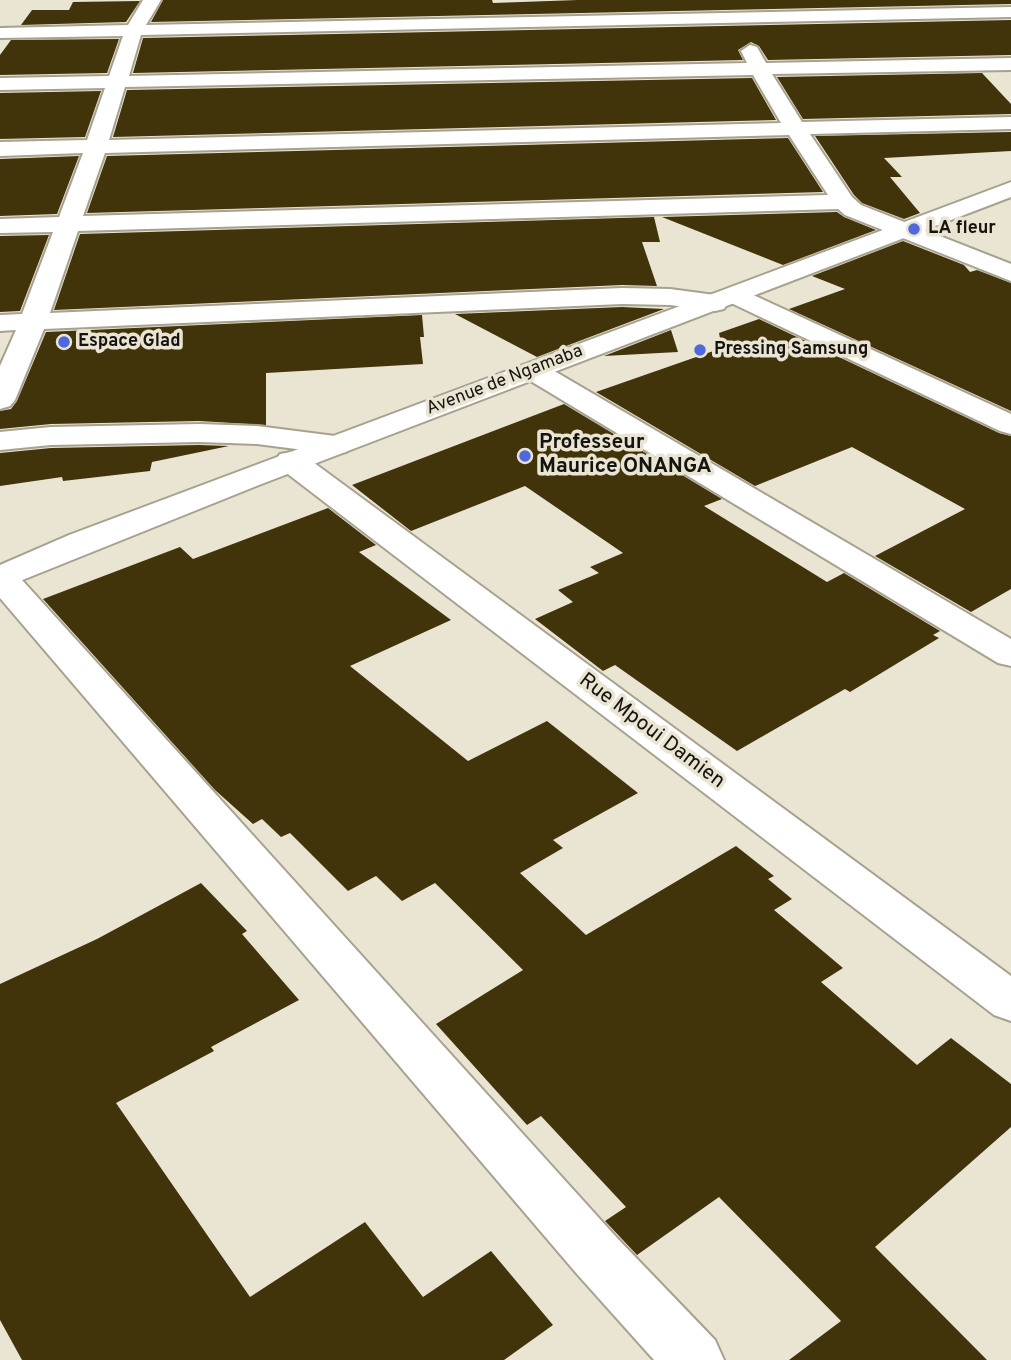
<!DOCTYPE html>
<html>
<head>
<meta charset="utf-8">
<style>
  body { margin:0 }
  canvas { display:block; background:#eae4d2 }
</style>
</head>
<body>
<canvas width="1011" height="1360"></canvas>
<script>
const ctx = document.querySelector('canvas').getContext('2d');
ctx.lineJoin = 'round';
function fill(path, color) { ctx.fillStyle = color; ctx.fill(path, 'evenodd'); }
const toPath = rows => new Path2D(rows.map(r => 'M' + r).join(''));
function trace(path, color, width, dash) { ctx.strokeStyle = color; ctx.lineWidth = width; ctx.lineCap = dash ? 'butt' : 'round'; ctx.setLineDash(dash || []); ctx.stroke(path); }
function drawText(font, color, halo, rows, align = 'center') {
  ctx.font = font + ' Overpass,sans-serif'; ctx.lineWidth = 7; ctx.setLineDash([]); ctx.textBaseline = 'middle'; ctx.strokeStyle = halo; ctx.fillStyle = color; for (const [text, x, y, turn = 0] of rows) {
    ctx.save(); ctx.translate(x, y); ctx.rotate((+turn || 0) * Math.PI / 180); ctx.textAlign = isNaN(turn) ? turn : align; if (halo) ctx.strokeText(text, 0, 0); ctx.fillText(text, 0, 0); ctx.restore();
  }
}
fill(toPath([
  [163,0,492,0,493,3,578,0,1011,0,1011,4,151,22],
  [140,1,126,22,21,25,32,10,69,10,73,2],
  [1011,20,1011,55,768,60,759,46,751,42,738,50,743,60,133,73,143,38],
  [119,39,107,73,0,75,0,55,11,40],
  [982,73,1011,104,1011,114,803,119,777,77],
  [752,78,776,120,113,137,127,90],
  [101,91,85,137,0,139,0,93],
  [1011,132,1011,151,884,158,902,177,890,177,920,213,904,219,862,203,854,195,815,136],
  [788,138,823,192,87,213,107,156],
  [79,156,57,214,0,216,0,159],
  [837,212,844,217,876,230,783,265,662,217],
  [654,217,660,242,642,242,657,286,622,285,54,310,80,234],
  [49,235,20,311,0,312,0,236],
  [903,241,964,265,970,272,977,270,1011,283,1011,411,789,309,845,289,812,276],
  [622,307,664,309,537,357,455,314],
  [422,315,424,337,420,337,423,364,266,373,266,425,199,421,51,424,0,429,0,411,11,409,17,401,46,332],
  [759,319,999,433,1011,436,1011,589,971,612,875,556,965,509,852,447,755,486,596,392,722,348,719,333],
  [671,330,678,352,604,356],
  [564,404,722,499,704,506,827,582,844,573,940,631,933,635,939,638,850,692,845,689,737,751,615,665,603,671,535,619,573,602,558,590,599,573,590,567,623,553,525,486,411,531,352,485],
  [199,445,229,446,152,462,150,471,63,481,62,477,0,486,0,453,51,448],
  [328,508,376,545,359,552,451,620,350,666,468,761,547,721,638,793,553,840,563,848,520,873,586,935,736,846,774,876,768,879,792,899,774,910,843,968,821,982,917,1065,951,1038,1011,1084,1011,1127,875,1247,987,1360,789,1360,841,1321,719,1197,637,1255,605,1221,626,1207,541,1116,527,1125,436,1024,523,970,435,883,402,901,376,876,348,891,290,833,281,837,262,819,253,824,215,790,43,599,180,547,193,559],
  [201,883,247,931,242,934,299,1000,211,1047,214,1051,116,1103,250,1297,365,1222,423,1297,491,1251,553,1325,504,1360,22,1360,0,1320,0,984,97,939]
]), '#41340b');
const street = toPath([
  [143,0,161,0,146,25,1011,7,1011,17,141,35,129,76,747,63,741,51,750,45,757,47,766,63,1011,58,1011,70,772,74,802,122,1011,117,1011,129,810,134,852,197,861,205,1011,264,1011,281,845,215,838,209,78,231,50,313,622,288,670,289,715,295,724,297,728,303,724,309,715,311,670,305,622,304,44,329,15,400,10,406,0,409,0,366,16,330,0,331,0,315,22,314,53,232,0,233,0,219,59,217,83,153,0,156,0,142,87,140,105,88,0,90,0,78,109,76,123,36,0,38,0,28,128,25,143,0],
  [753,75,781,123,109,140,125,87,753,75],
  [789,135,828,195,83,216,105,153,789,135],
  [736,287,1011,414,1011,434,1000,431,727,301,723,295,727,289,736,287],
  [534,362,544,365,1011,639,1011,666,998,663,524,377,520,371,524,365,534,362],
  [199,424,257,426,335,436,346,438,351,445,346,452,335,454,257,444,199,442,51,445,0,450,0,432,51,427,199,424],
  [291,452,302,454,1011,976,1011,1021,994,1015,280,468,275,461,280,454,291,452],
  [0,567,13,570,617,1238,715,1340,724,1360,654,1360,577,1274,0,598,0,567]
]);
const secondary = toPath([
  [1011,182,1011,197,259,485,0,589,0,565,69,535,1011,182]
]);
trace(street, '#a7a190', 4);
trace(secondary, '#a7a190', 4);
fill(street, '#fff');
fill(secondary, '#fff');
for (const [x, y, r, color] of [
  [914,229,7,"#4f68dd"],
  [64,342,7,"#4f68dd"],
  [700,350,7,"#4f68dd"],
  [525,456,7,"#4f68dd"]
]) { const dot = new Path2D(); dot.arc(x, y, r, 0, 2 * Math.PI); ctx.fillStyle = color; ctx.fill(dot); trace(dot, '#eae4d2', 2.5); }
drawText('bold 18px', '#16140e', '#eae4d2', [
  ["LA fleur",928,229],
  ["Espace Glad",78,342],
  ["Pressing Samsung",714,350]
], 'left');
drawText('18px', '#16140e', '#eae4d2', [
  ["Avenue de Ngamaba",505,381,-21]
]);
drawText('bold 21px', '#16140e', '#eae4d2', [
  ["Professeur",539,444],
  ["Maurice ONANGA",539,468]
], 'left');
drawText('21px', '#16140e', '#eae4d2', [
  ["Rue Mpoui Damien",651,732,37]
]);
</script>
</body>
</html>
